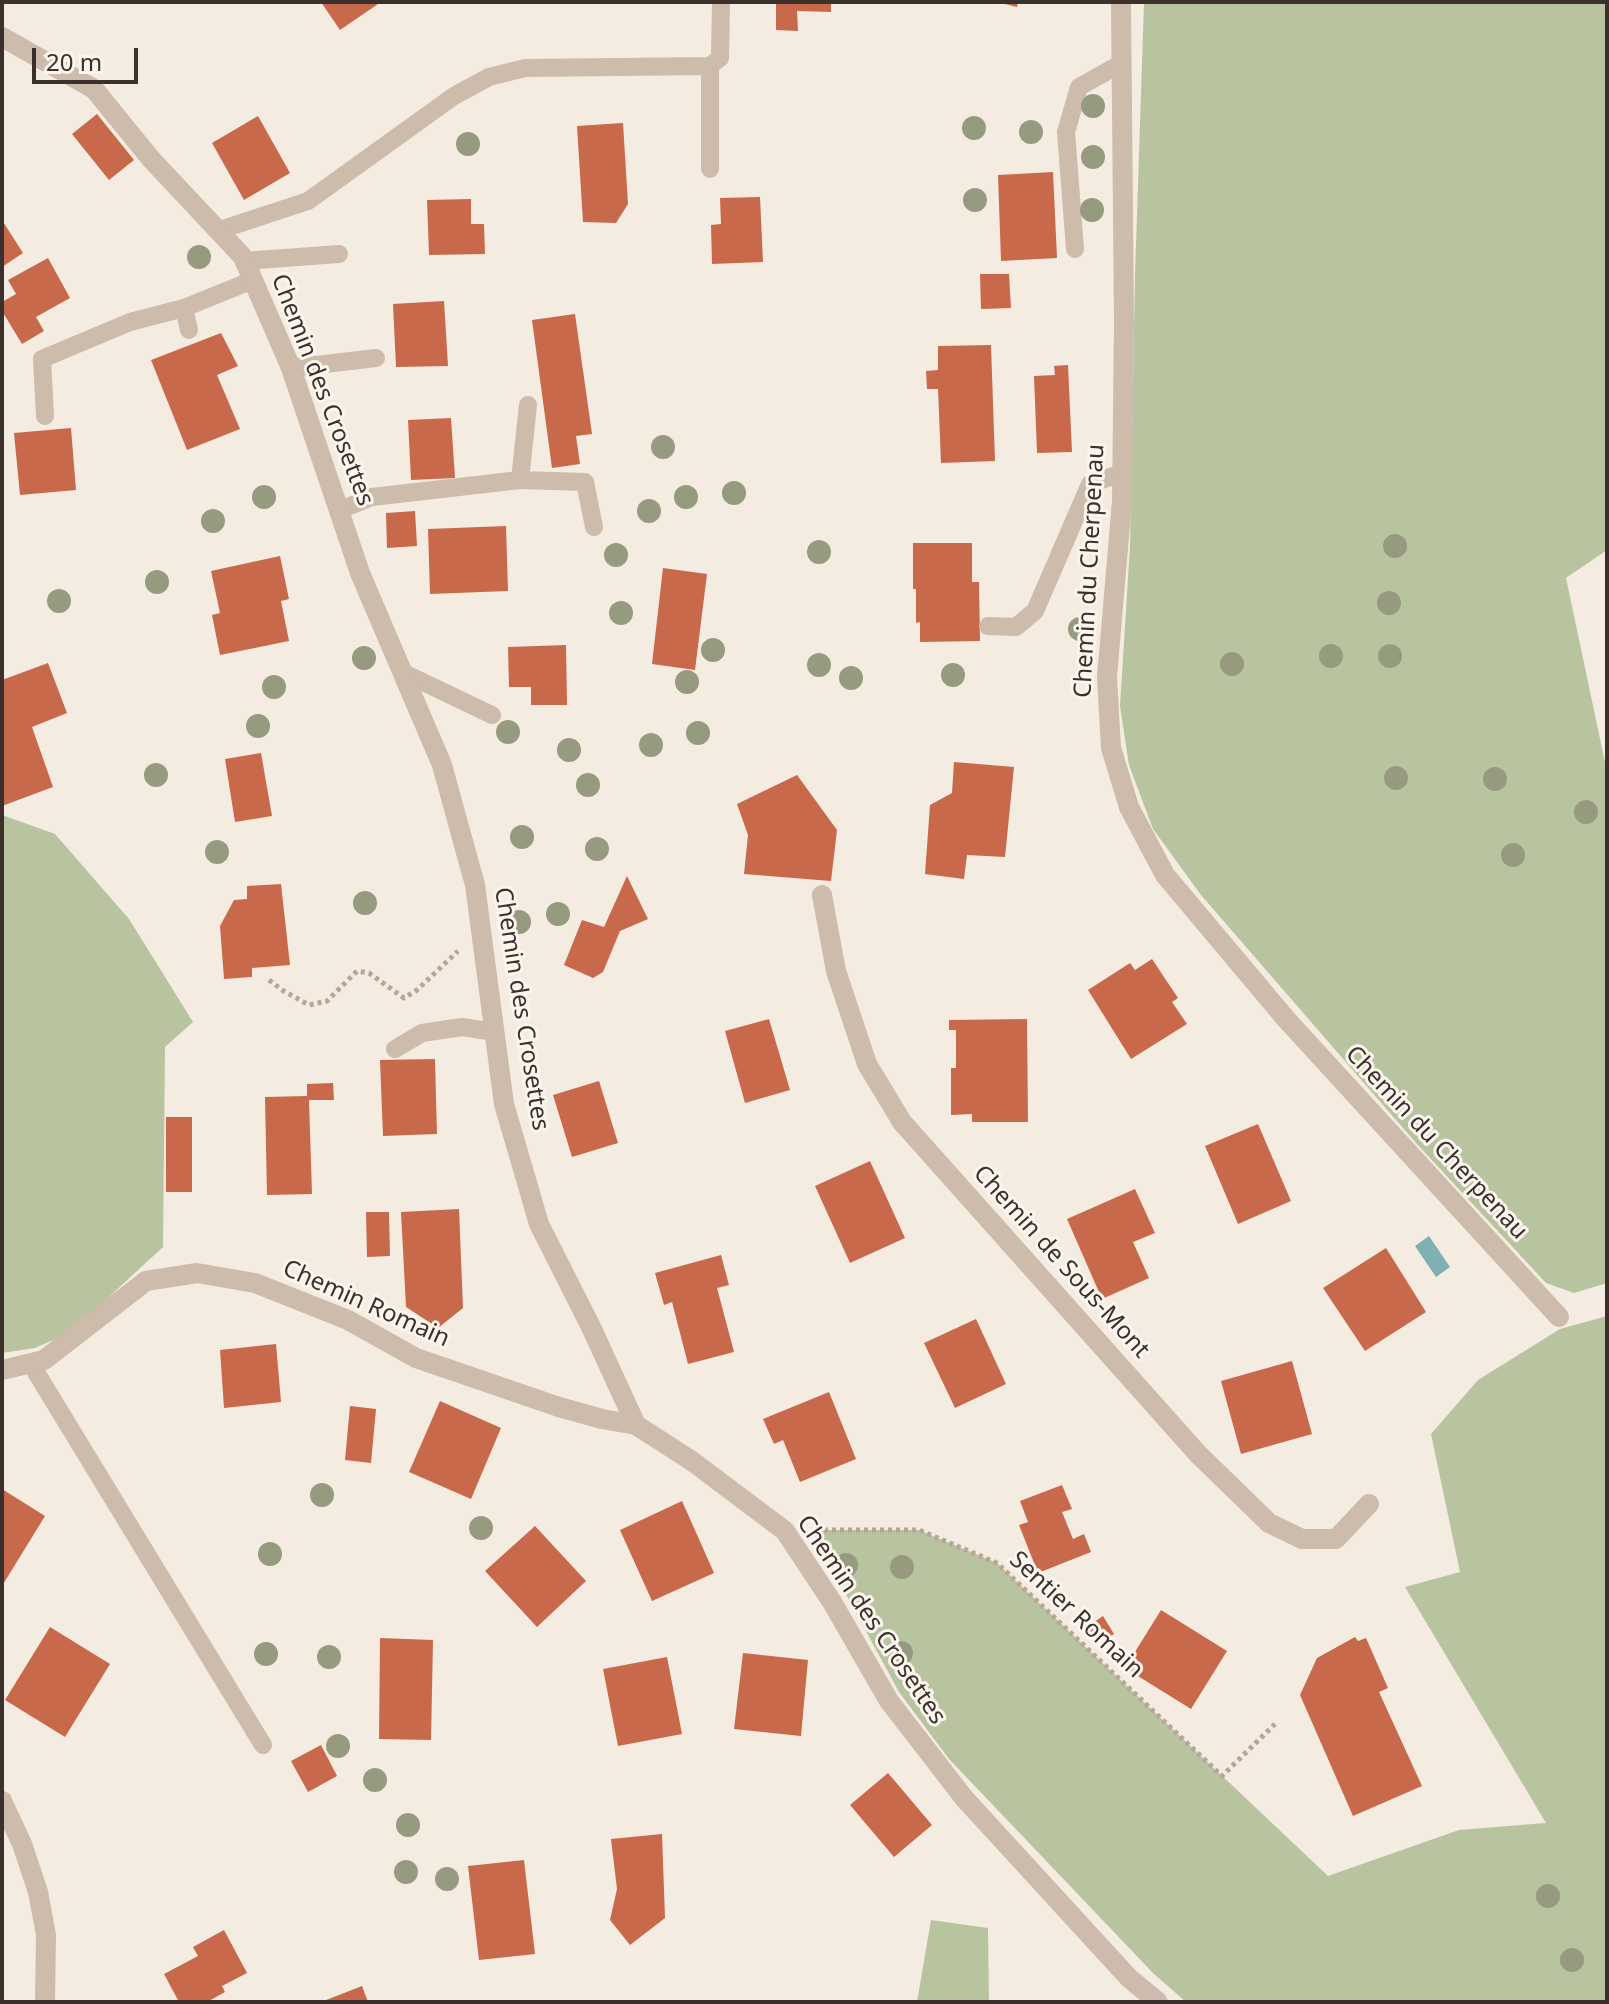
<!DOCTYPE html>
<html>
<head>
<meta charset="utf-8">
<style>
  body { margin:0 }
  #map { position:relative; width:1609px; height:2004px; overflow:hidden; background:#f4ebe1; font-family:"Noto Sans",sans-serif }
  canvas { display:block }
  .frame { position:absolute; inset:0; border:4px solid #3b302b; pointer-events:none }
  .scale { position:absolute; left:32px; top:48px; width:106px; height:36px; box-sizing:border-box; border:4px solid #3b302b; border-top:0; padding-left:10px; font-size:24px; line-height:28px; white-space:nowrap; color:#3b302b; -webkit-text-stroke:6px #fbf5ee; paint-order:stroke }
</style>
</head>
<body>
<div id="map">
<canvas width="1609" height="2004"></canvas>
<div class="frame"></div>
<div class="scale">20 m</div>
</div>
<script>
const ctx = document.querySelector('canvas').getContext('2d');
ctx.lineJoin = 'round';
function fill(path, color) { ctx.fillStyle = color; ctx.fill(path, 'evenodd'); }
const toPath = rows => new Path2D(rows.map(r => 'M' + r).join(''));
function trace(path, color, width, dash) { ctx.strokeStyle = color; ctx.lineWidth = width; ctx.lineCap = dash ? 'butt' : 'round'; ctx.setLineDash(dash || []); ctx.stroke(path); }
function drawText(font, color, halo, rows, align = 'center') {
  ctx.font = font + ' "Noto Sans",sans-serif'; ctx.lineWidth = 6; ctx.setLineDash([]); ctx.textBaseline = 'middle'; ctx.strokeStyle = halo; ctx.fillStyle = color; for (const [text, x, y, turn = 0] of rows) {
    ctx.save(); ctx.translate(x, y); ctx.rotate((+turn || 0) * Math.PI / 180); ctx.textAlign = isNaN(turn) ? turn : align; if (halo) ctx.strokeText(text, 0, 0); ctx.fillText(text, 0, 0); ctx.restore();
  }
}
fill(toPath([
  [1147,2,1607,2,1607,550,1566,578,1607,772,1607,1283,1574,1293,1546,1283,1416,1143,1201,895,1153,829,1129,765,1120,706,1130,546,1135,275,1144,3],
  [2,815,55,834,129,919,193,1022,165,1047,163,1247,71,1332,35,1348,2,1353],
  [1607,1316,1607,2002,1186,2002,1153,1973,949,1759,899,1692,811,1530,919,1530,997,1563,1328,1876,1459,1830,1546,1823,1405,1587,1460,1572,1431,1434,1478,1380,1560,1329],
  [931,1920,988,1928,989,2002,917,2002]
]), '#b8c4a0');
fill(toPath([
  [1429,1236,1450,1267,1436,1277,1415,1246]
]), '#7fb0b2');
fill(toPath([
  [321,2,381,2,340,30],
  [776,2,831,2,831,12,797,11,798,31,776,30],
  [997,2,1018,2,1017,7],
  [97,114,134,160,109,180,72,134],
  [258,116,290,173,244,200,212,143],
  [623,123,628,204,616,223,583,222,577,126],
  [1053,172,1057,258,1001,261,998,175],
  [760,197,763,262,712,264,711,225,721,224,720,198],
  [471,199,471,224,484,224,485,254,429,255,427,200],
  [2,220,23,253,2,267],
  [48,258,70,298,36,317,44,331,22,344,2,311,2,302,16,294,8,280],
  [980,274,1009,274,1011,308,981,309],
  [444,301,448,366,396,367,393,304],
  [575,314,592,434,576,436,580,464,552,468,532,320],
  [221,333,238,366,217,375,240,429,187,450,151,360],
  [991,345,995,461,941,463,938,389,927,389,926,371,938,370,938,346],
  [1068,365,1072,452,1037,453,1034,376,1055,375,1054,366],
  [451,418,455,478,411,480,408,420],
  [71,428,76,490,20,495,14,433],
  [415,511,417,546,387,548,386,513],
  [506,526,508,591,430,594,428,529],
  [913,543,972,543,972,582,979,582,980,641,920,642,920,622,916,623,916,589,913,589],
  [280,556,289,599,281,601,289,641,220,655,212,615,220,613,211,571],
  [663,568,707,574,695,670,652,664],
  [566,645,567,705,531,705,531,687,509,687,508,647],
  [48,663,67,713,32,727,53,787,2,806,2,680],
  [261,753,272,816,235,822,225,759],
  [954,762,1014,767,1005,857,967,855,964,879,925,874,930,805,952,793],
  [797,775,837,830,831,881,744,874,748,835,737,804],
  [627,876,648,919,620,931,603,972,593,978,564,965,582,920,604,927],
  [281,884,290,965,252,968,252,977,224,979,220,926,234,900,247,899,247,886],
  [1152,959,1178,998,1172,1002,1187,1024,1131,1059,1088,990,1130,963,1135,970],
  [769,1019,790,1090,745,1103,725,1031],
  [1027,1019,1028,1122,972,1122,972,1114,951,1115,951,1068,956,1068,956,1030,949,1030,949,1020],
  [435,1059,437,1134,383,1136,380,1060],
  [599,1081,618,1143,572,1157,553,1095],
  [333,1083,334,1100,309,1100,312,1194,267,1195,265,1097,307,1096,307,1084],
  [166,1117,192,1117,192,1192,166,1192],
  [1258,1124,1291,1201,1238,1224,1205,1146],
  [870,1161,905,1238,850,1263,815,1186],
  [1135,1189,1155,1233,1133,1242,1149,1278,1102,1299,1067,1219],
  [459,1209,463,1308,438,1328,406,1307,401,1212],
  [366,1212,389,1212,390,1256,367,1257],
  [1386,1248,1426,1312,1365,1351,1323,1288],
  [721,1255,729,1285,717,1288,734,1352,688,1364,672,1302,664,1305,655,1273],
  [976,1319,1006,1384,955,1408,924,1343],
  [276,1344,281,1402,224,1408,220,1350],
  [1292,1361,1312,1434,1241,1454,1221,1381],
  [829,1392,856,1459,800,1482,783,1440,774,1444,763,1419],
  [440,1401,501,1428,471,1499,409,1472],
  [350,1406,376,1409,371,1463,345,1460],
  [1062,1485,1072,1509,1062,1512,1073,1539,1084,1534,1091,1552,1038,1573,1019,1525,1028,1522,1020,1501],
  [2,1489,45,1516,2,1586],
  [682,1501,714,1573,652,1601,620,1530],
  [535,1526,586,1581,537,1627,485,1571],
  [1161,1610,1227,1651,1191,1709,1125,1668],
  [1103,1616,1114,1634,1098,1644,1087,1627],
  [50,1627,110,1664,65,1737,5,1700],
  [1355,1637,1358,1641,1366,1638,1388,1688,1379,1692,1422,1786,1353,1816,1300,1695,1317,1658],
  [380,1638,433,1640,431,1740,379,1739],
  [743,1653,808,1660,801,1736,734,1729],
  [667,1657,682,1734,618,1746,603,1669],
  [321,1745,337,1776,308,1792,291,1761],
  [888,1773,932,1825,894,1857,850,1805],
  [662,1834,665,1918,630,1945,610,1920,617,1889,611,1839],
  [524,1860,535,1954,479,1960,468,1866],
  [224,1930,247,1973,222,1986,225,1992,207,2002,179,2002,164,1974,198,1956,193,1947],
  [362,1986,368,2002,321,2002]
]), '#c8694b');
trace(toPath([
  [269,980,282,990,309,1005,327,1001,357,971,369,973,404,998,417,990,458,951],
  [816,1530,919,1530,997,1563,1222,1776,1275,1724]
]), '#b9a596', 5, [4, 4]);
trace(toPath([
  [710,169,710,66],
  [220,230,308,201,454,96,489,77,525,68,710,66,720,58,721,2],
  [1075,249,1066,132,1079,87,1122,63],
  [244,261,339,254],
  [184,308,189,330],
  [291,368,376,358],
  [45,416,42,359,130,322,184,308,253,280],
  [520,480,528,405],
  [340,510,372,497,520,480,585,482,594,527],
  [988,626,1016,627,1035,611,1090,484,1122,473],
  [404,673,492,715],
  [395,1049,422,1033,462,1027,494,1032],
  [31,1364,263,1745]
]), '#cdbbac', 18);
trace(toPath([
  [1121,2,1124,322,1122,501,1107,677,1111,748,1129,807,1165,875,1286,1019,1559,1317],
  [2,37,94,89,151,159,243,257,291,368,360,573,442,765,475,885,504,1104,539,1224,591,1327,636,1425,692,1461,785,1531,832,1602,889,1701,964,1798,1129,1978,1158,2002],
  [822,895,836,971,867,1064,902,1122,1198,1454,1269,1523,1302,1539,1336,1539,1369,1504],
  [2,1370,44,1360,146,1281,197,1273,255,1283,348,1320,416,1358,559,1407,602,1419,636,1425]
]), '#cdbbac', 20);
trace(toPath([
  [2,1801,22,1844,38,1892,46,1935,45,2002]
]), '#cdbbac', 20);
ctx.fillStyle = '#969b7f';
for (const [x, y] of [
  [1093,106],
  [974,128],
  [1031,132],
  [468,144],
  [1093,157],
  [975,200],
  [1092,210],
  [199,257],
  [663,447],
  [734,493],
  [264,497],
  [686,497],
  [649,511],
  [213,521],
  [1395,546],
  [819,552],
  [616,555],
  [157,582],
  [59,601],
  [1389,603],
  [621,613],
  [1080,629],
  [713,650],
  [1331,656],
  [1390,656],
  [364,658],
  [1232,664],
  [819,665],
  [953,675],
  [851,678],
  [687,682],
  [274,687],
  [258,726],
  [508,732],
  [698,733],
  [651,745],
  [569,750],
  [156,775],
  [1396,778],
  [1495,779],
  [588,785],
  [1586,812],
  [522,837],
  [597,849],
  [217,852],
  [1513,855],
  [365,903],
  [558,914],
  [519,922],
  [322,1495],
  [481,1528],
  [270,1554],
  [846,1565],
  [902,1567],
  [901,1653],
  [266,1654],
  [329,1657],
  [338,1746],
  [375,1780],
  [408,1825],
  [406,1872],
  [447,1879],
  [1548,1896],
  [1572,1960]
]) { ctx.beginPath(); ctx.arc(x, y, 12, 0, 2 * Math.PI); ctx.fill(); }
drawText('24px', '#3b302b', '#fbf5ee', [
  ["Chemin des Crosettes",322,390,69],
  ["Chemin du Cherpenau",1090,571,-87],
  ["Chemin des Crosettes",521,1009,81],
  ["Chemin du Cherpenau",1436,1143,47],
  ["Chemin de Sous-Mont",1061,1262,48],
  ["Chemin Romain",366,1304,24],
  ["Sentier Romain",1076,1615,43],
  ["Chemin des Crosettes",871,1620,56]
]);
</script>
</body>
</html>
